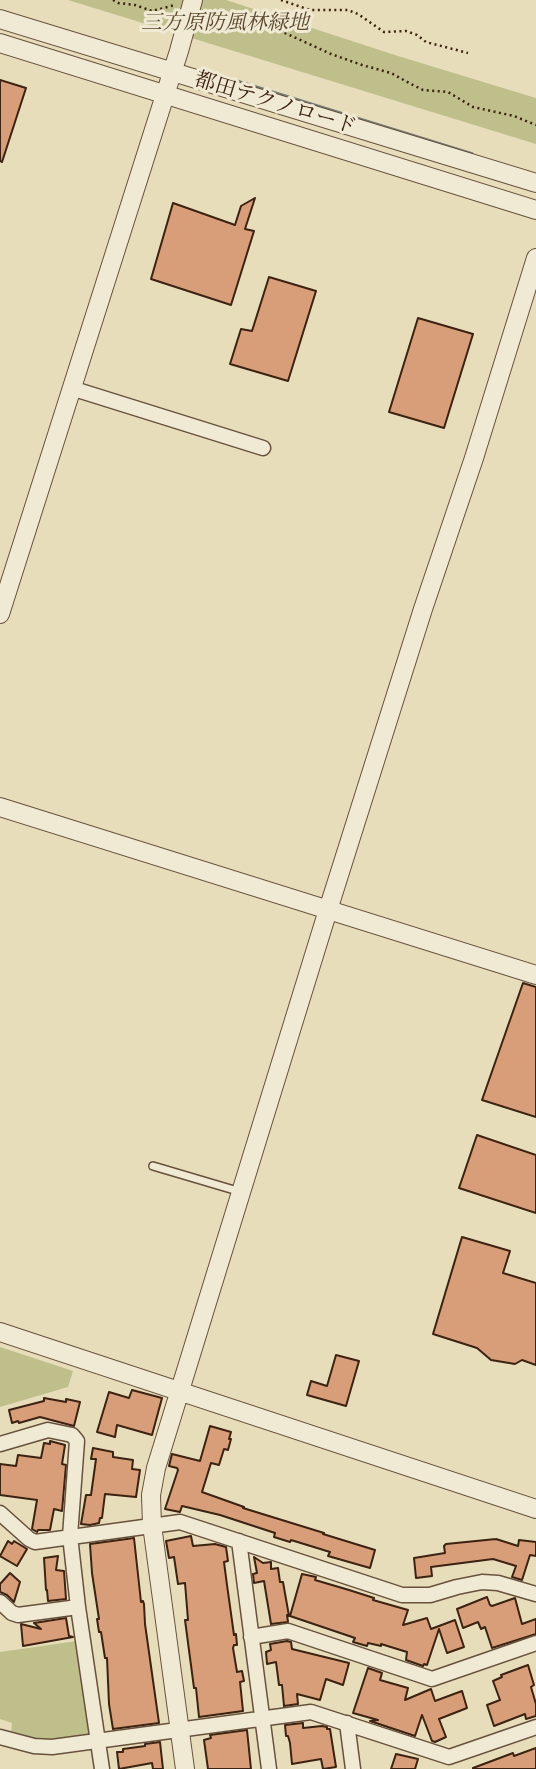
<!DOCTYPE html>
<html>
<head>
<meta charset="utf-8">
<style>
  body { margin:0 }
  canvas { display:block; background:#e8ddbb }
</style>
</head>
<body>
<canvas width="536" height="1769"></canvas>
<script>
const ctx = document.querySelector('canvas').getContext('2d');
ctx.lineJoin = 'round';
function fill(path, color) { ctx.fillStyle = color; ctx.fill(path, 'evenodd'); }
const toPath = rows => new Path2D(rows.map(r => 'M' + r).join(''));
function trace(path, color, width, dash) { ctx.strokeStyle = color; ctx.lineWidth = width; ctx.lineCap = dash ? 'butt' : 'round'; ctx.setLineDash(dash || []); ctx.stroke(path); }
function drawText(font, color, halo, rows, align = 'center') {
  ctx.font = font + ' "IM FELL DW Pica","Noto Serif JP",serif'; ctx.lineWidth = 6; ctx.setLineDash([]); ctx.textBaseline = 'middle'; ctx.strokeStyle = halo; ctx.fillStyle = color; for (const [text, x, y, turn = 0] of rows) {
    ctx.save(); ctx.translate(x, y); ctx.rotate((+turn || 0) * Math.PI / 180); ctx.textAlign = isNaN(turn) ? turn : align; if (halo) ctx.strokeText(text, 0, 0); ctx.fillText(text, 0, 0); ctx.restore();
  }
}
fill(toPath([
  [68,0,226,0,398,56,536,98,536,144],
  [0,1347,73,1371,68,1387,0,1407],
  [77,1641,92,1732,84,1739,49,1743,11,1735,12,1723,0,1719,0,1652]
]), '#bebf8b');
trace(toPath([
  [207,72,472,154]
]), '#767c78', 3.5);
const building = toPath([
  [0,80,26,88,2,162,0,161,0,80],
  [255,198,245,229,254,231,231,305,151,279,173,203,235,225,241,206,255,198],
  [269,277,316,291,288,381,230,364,241,329,252,331,269,277],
  [418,318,473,334,444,428,389,412,418,318],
  [523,983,536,987,536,1117,482,1100,523,983],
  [477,1135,536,1155,536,1213,459,1188,477,1135],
  [462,1237,510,1251,503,1273,536,1283,536,1365,522,1360,515,1364,491,1360,477,1348,433,1334,462,1237],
  [336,1355,359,1361,346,1406,307,1395,311,1381,327,1386,336,1355],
  [132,1390,162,1398,152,1435,117,1425,115,1437,97,1432,109,1392,129,1398,132,1390],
  [44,1398,66,1402,66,1399,80,1402,74,1426,40,1417,19,1423,18,1421,12,1423,9,1410,44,1401,44,1398],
  [210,1426,231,1432,229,1439,231,1439,228,1450,224,1449,219,1465,211,1463,202,1492,244,1507,243,1508,324,1533,323,1534,375,1550,370,1568,328,1556,330,1552,291,1540,290,1542,274,1537,275,1533,220,1515,182,1506,180,1512,165,1509,178,1470,177,1468,169,1466,172,1454,200,1461,210,1426],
  [50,1441,65,1445,62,1464,66,1465,62,1511,54,1509,50,1530,38,1530,37,1532,32,1529,37,1500,0,1495,0,1464,16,1466,18,1455,41,1458,44,1443,50,1444,50,1441],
  [93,1448,113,1452,113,1457,133,1460,132,1469,140,1470,136,1497,105,1494,102,1518,100,1518,99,1523,90,1525,81,1524,86,1495,91,1495,96,1459,91,1459,93,1448],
  [191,1536,193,1546,215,1544,226,1547,228,1561,224,1562,227,1585,234,1635,236,1634,237,1645,234,1645,233,1648,237,1672,242,1671,244,1681,240,1682,243,1711,199,1717,196,1688,194,1688,185,1620,188,1620,185,1583,178,1584,174,1557,169,1558,166,1541,191,1536],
  [134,1538,141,1602,143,1601,144,1604,145,1624,159,1723,113,1729,109,1704,107,1658,105,1658,101,1632,99,1632,97,1619,99,1619,92,1573,90,1544,134,1538],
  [496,1539,518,1546,519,1540,536,1542,536,1556,530,1555,522,1580,512,1577,516,1566,493,1559,431,1567,432,1576,416,1578,414,1558,445,1553,444,1546,446,1544,496,1539],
  [8,1541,12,1544,14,1541,27,1549,17,1566,0,1556,8,1541],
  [58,1556,56,1570,64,1571,66,1599,48,1601,47,1590,46,1590,44,1558,58,1556],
  [254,1557,263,1563,271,1562,271,1569,278,1568,280,1582,283,1582,289,1616,287,1615,288,1622,271,1624,264,1581,254,1583,253,1574,257,1573,254,1557],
  [10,1573,20,1582,14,1602,7,1595,0,1592,0,1584,10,1573],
  [302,1574,316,1577,315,1580,349,1590,374,1598,373,1600,408,1610,403,1625,427,1618,431,1629,455,1620,464,1647,447,1653,439,1629,427,1665,424,1664,423,1666,406,1660,407,1652,381,1644,381,1646,368,1643,367,1646,353,1642,355,1638,290,1616,302,1574],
  [487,1597,490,1605,492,1606,515,1598,522,1624,536,1619,536,1634,492,1648,485,1627,481,1629,478,1622,463,1628,457,1609,487,1597],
  [66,1618,69,1636,73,1637,23,1646,21,1624,41,1629,34,1623,66,1618],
  [287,1641,291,1642,292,1649,349,1663,343,1685,326,1679,320,1700,297,1694,298,1704,284,1706,282,1685,279,1685,276,1662,267,1664,266,1652,271,1650,270,1644,287,1641],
  [528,1665,534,1685,531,1687,536,1704,536,1716,526,1719,525,1714,494,1726,487,1705,500,1700,493,1681,502,1677,501,1675,528,1665],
  [368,1668,382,1673,380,1680,408,1688,405,1700,431,1689,435,1701,462,1691,467,1708,439,1719,446,1737,435,1742,432,1741,422,1715,415,1736,370,1721,378,1720,353,1713,368,1668],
  [303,1723,303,1728,322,1726,327,1727,327,1729,330,1729,336,1767,323,1769,321,1759,292,1764,290,1743,288,1736,286,1736,285,1725,303,1723],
  [247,1730,251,1769,208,1769,204,1740,211,1738,210,1735,247,1730],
  [160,1742,163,1769,153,1769,152,1763,119,1769,117,1752,123,1752,123,1749,145,1746,145,1744,160,1742],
  [536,1748,536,1769,473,1769,473,1768,513,1753,514,1756,536,1748],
  [396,1754,418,1759,415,1769,391,1769,396,1754]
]);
fill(building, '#d89d79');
trace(building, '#3c2211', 2);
const service = toPath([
  [153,1166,241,1192]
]);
const minor = toPath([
  [71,388,263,448],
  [0,1444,48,1430,72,1435,77,1441,70,1536,78,1607],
  [0,1513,29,1539,35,1542,180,1522,402,1595,430,1595,457,1587,482,1582,498,1583,536,1594],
  [239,1541,269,1769],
  [0,1602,12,1613,18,1615,78,1607,102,1769],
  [251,1637,288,1631,432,1679,536,1643],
  [347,1723,353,1769],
  [0,1737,34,1746,52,1747,311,1712,449,1757,536,1727]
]);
const tertiary = toPath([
  [0,19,536,183],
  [0,43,536,210],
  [0,614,179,51,193,0],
  [0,807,536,975],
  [0,1332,536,1509],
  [185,1769,152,1525,151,1495,156,1468,328,910,423,609,474,458,536,258]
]);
trace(service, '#67513c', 10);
trace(minor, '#67513c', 17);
trace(tertiary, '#67513c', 20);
trace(toPath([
  [113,0,118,3,135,5,152,11,175,5],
  [281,0,310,10,348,10,358,14,384,32,406,31,417,35,426,42,468,53],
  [205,11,285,33,331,54,362,65,391,73,411,84,423,90,448,92,473,107,514,116,536,125]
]), '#3c2211', 2.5, [2, 3.5]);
trace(service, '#f0e9d3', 7);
trace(minor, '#f0e9d3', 14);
trace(tertiary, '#f0e9d3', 18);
drawText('italic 21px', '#5c4930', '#f0e9d3', [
  ["三方原防風林緑地",225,25]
]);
drawText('21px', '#3c2211', '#f0e9d3', [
  ["都田テクノロード",275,105,17]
]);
</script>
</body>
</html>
